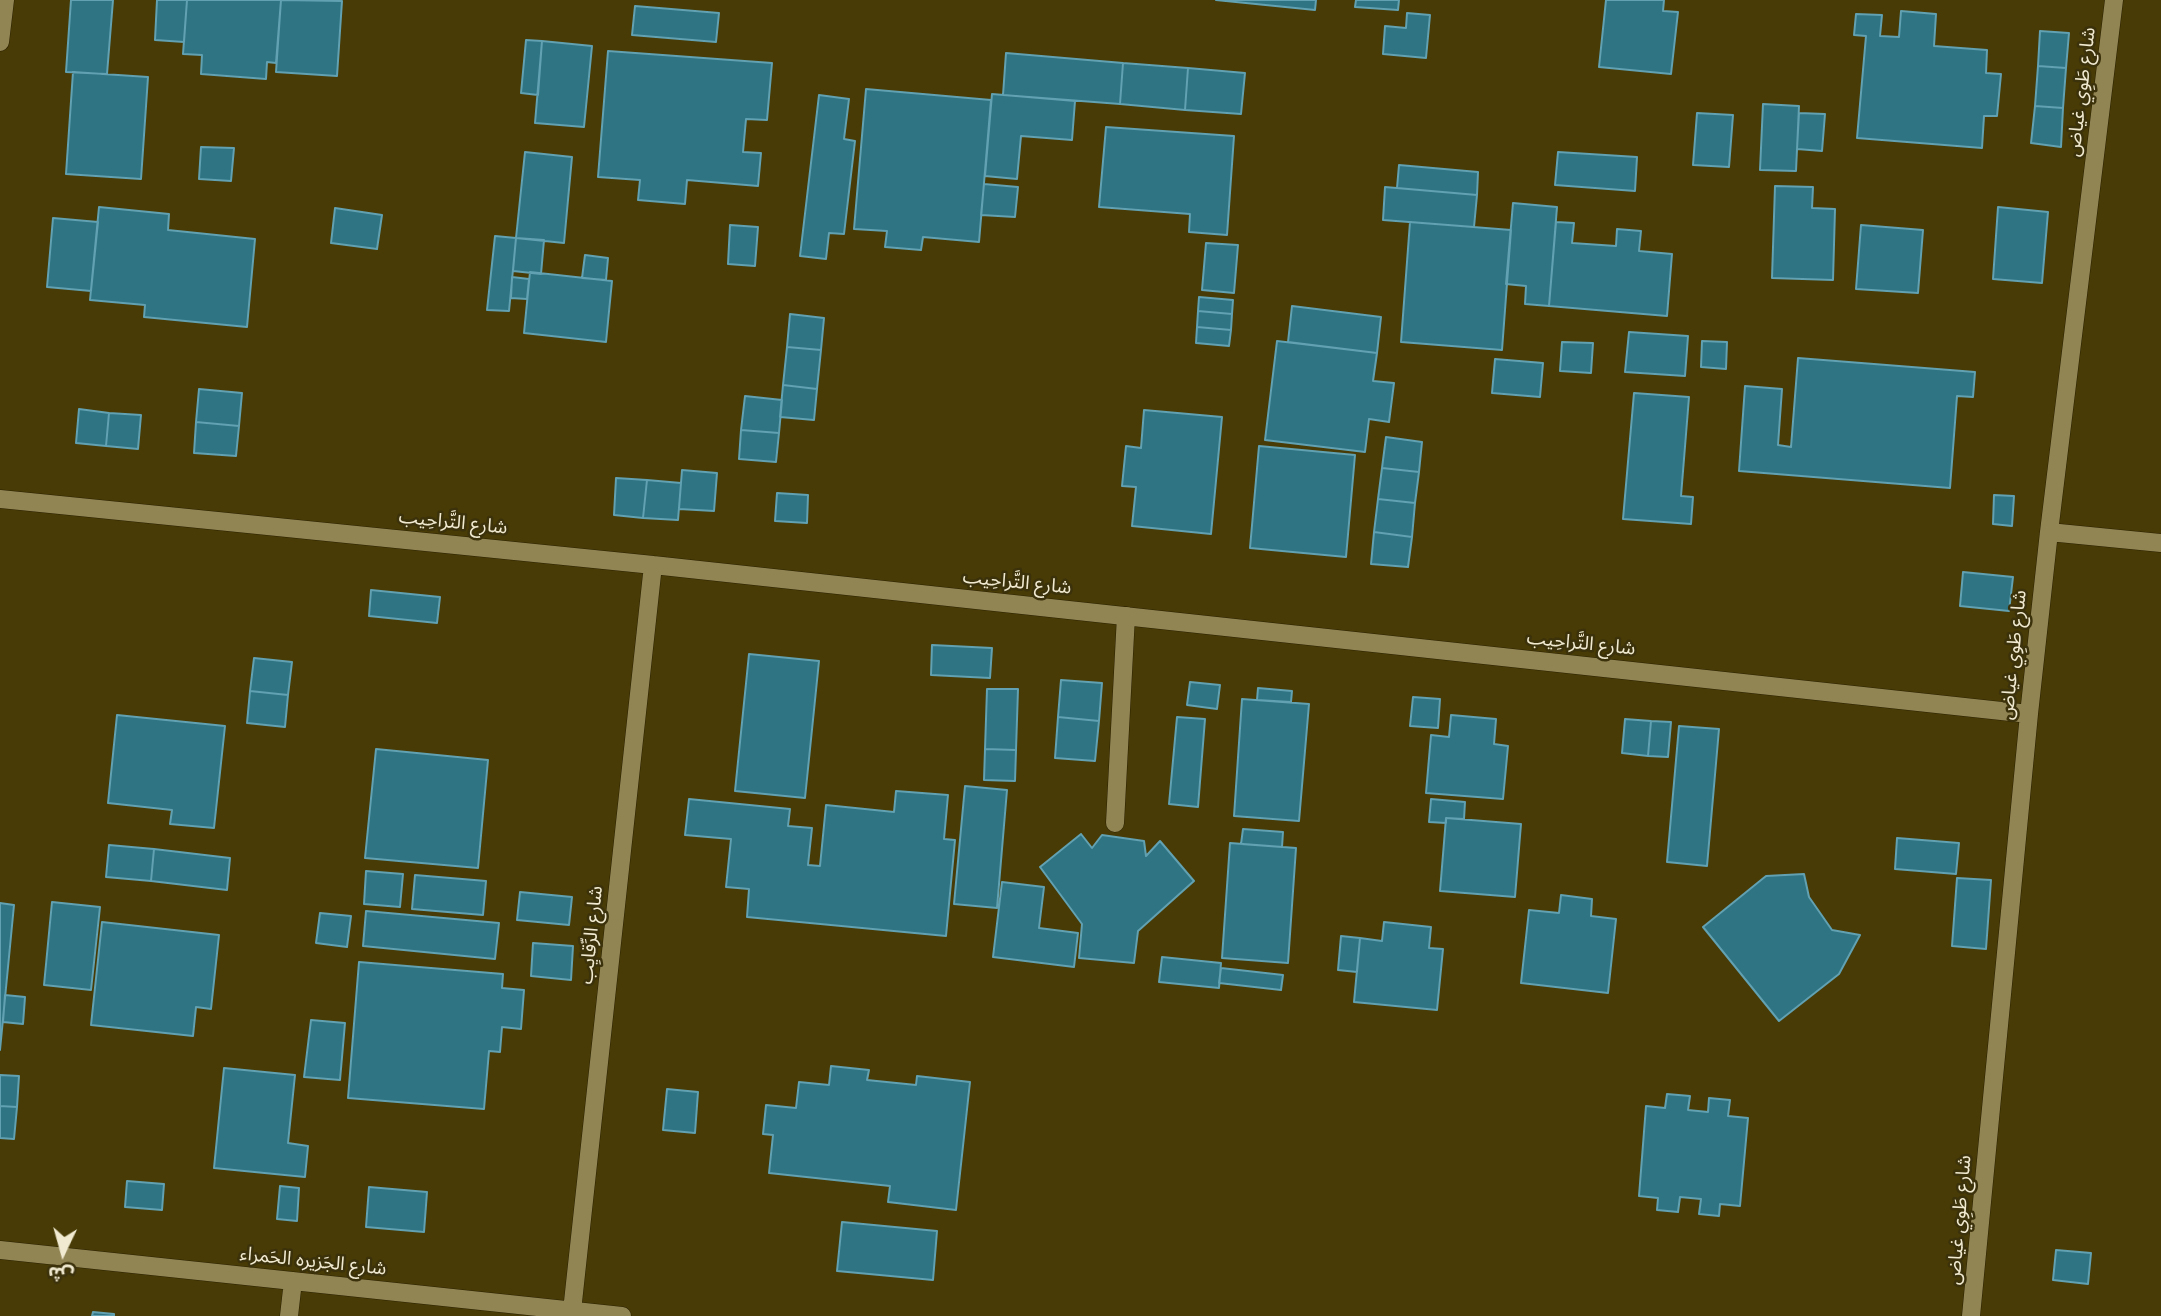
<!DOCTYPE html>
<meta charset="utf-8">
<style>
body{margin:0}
#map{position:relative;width:2161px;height:1316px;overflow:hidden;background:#483b05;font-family:"Varela Round","Noto Sans Arabic",sans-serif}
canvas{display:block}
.north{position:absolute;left:28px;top:1218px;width:70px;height:70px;-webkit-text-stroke:5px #3b310b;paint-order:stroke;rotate:185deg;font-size:19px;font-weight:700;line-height:28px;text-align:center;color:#f1ead1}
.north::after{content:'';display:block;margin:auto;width:24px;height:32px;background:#f1ead1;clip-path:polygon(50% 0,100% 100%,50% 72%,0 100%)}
</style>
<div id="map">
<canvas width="2161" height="1316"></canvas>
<div class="north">ش</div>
</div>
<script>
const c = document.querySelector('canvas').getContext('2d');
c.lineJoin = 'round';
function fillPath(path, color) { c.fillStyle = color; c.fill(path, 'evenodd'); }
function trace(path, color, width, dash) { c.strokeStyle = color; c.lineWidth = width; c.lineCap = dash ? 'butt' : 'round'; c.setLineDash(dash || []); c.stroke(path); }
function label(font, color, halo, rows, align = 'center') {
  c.font = font + ' "Varela Round","Noto Sans Arabic",sans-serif'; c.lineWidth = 5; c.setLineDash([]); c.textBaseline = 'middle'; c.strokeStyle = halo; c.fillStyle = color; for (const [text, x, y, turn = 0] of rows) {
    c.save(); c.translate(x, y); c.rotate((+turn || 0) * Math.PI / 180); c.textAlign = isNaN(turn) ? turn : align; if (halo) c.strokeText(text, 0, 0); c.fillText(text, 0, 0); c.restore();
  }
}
const building = new Path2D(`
 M71,0H113L107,74L66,72Z
 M157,0H187L184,42L155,40Z
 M187,0H281L276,63L267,62L266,79L201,74L202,55L183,54Z
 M281,0L342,1L337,76L276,72Z
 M1216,0H1316L1315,10Z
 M1356,0H1399L1398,10L1355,7Z
 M1606,0H1664L1663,11L1678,12L1671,74L1599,67Z
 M635,6L719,13L716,42L632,35Z
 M1901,11L1936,14L1934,46L1987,50L1986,73L2001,74L1997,116H1984L1982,148L1857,138L1866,36L1854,35L1856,14L1882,15L1880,36L1899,37Z
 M1407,13L1430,15L1426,58L1383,54L1385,26L1406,28Z
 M2040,31L2069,33L2066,68L2038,66Z
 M526,40L542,41L538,95L521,93Z
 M542,41L592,46L584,127L535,123Z
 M608,51L772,63L767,120L746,119L743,152L761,153L758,186L687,180L685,204L638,200L640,180L598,177Z
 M1006,53L1123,63L1120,104L1003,95Z
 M1123,63L1188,68L1185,110L1120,104Z
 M2038,66L2066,68L2063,108L2035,106Z
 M1188,68L1245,73L1241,114L1185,110Z
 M73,72L148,77L141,179L66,174Z
 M866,89L991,100L979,242L923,237L921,250L885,247L887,231L854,229Z
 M992,94L1075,101L1072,140L1021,136L1017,179L985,176Z
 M819,95L849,99L844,139L855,141L844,234L829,233L826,259L800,256Z
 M1763,104L1799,106L1796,171L1760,170Z
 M2035,106L2063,108L2061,147L2031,143Z
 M1697,113L1733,115L1729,167L1693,165Z
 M1799,113L1825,114L1822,151L1797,149Z
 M1106,127L1234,136L1227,235L1189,232L1190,214L1099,207Z
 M201,147L234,148L231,181L199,179Z
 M525,152L572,157L564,243L516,238Z
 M1558,152L1637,157L1635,191L1555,185Z
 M1399,165L1478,172L1477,195L1397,188Z
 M984,184L1018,187L1015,217L981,215Z
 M1775,186L1813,187L1812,208L1835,209L1833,280L1772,278Z
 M1385,187L1477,195L1474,227L1383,220Z
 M1513,203L1557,207L1549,306L1525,304L1526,286L1506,284Z
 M99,207L169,214L168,230L255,239L247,327L144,317L145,305L90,300Z
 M1998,207L2048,212L2042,283L1993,279Z
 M335,208L382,215L377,249L331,243Z
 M53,218L98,222L91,291L47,287Z
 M1410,222L1511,230L1502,350L1401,342Z
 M1556,222L1574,223L1572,243L1616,246L1617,229L1641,231L1639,251L1672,254L1667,316L1549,306Z
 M730,225L758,227L755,266L728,264Z
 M1861,225L1923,230L1918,293L1856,289Z
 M495,236L516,238L509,311L487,310Z
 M516,238L544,240L541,274L513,271Z
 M1206,243L1238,245L1234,293L1202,290Z
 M585,255L608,258L606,280L582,278Z
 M530,272L612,281L606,342L524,333Z
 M512,277L529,279L527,299L511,298Z
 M1199,297L1233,300L1232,314L1198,311Z
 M1292,306L1381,317L1377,353L1288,342Z
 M1198,311L1232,314L1231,330L1197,327Z
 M790,314L824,318L821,350L787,347Z
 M1197,327L1231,330L1229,346L1196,343Z
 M1629,332L1688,336L1685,376L1625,372Z
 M1277,341L1377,353L1373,381L1394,383L1389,422L1369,419L1365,452L1265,440Z
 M1702,341L1727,342L1726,369L1701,367Z
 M1562,342L1593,343L1591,373L1560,371Z
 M787,347L821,350L817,389L783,385Z
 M1798,358L1975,372L1973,397L1957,396L1950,488L1739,471L1745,386L1782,389L1778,445L1791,447Z
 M1495,359L1543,363L1540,397L1492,393Z
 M783,385L817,389L814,420L780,417Z
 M199,389L242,393L239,426L196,422Z
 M1634,393L1689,397L1681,496L1693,497L1691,524L1623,519Z
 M745,396L782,400L779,433L741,430Z
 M79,409L109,413L106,446L76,443Z
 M1144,410L1222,417L1211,534L1132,526L1136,487L1122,486L1126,446L1141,448Z
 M109,413L141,415L138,449L106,446Z
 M196,422L239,426L236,456L194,453Z
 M741,430L779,433L776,462L739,459Z
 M1386,437L1422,442L1419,472L1382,468Z
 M1259,446L1355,455L1346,557L1250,548Z
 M1382,468L1419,472L1415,503L1378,499Z
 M682,470L717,473L714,511L679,509Z
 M616,478L647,480L643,518L614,515Z
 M647,480L681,483L678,520L643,518Z
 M777,493L808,495L807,523L775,521Z
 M1994,495L2014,496L2012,526L1993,524Z
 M1378,499L1415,503L1412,537L1374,532Z
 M1374,532L1412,537L1408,567L1371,564Z
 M1963,572L2013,577L2009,611L1960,606Z
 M371,590L440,597L437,623L369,616Z
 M932,645L992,648L990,678L931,675Z
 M749,654L819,661L805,798L735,791Z
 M254,658L292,662L288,695L250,691Z
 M1061,680L1102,683L1099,721L1058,717Z
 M1190,682L1220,685L1217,709L1187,705Z
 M1258,688L1292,691L1291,702L1257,700Z
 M987,689H1018L1016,750L985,749Z
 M250,691L288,695L285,727L247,723Z
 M1413,697L1440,699L1438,728L1410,726Z
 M1242,699L1309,704L1299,821L1234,816Z
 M117,715L225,726L214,828L170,824L172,810L108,803Z
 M1451,715L1496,719L1494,744L1508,746L1503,799L1426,793L1431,735L1449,737Z
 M1058,717L1099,721L1095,761L1055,758Z
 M1177,717L1205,719L1198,807L1169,804Z
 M1625,719L1651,721L1648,756L1622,753Z
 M1651,721L1671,722L1668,757L1648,756Z
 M1679,726L1719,729L1707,866L1667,862Z
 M376,749L488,760L478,868L365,858Z
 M985,749L1016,750L1015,781L984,780Z
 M965,786L1007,790L997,908L954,904Z
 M896,791L948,795L944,839L955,840L946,936L747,917L749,889L726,887L731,839L685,835L689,799L790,809L788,826L812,828L808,865L820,866L826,805L894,812Z
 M1431,799L1465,802L1464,819L1446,818V823L1429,822Z
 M1446,818L1521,824L1515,897L1440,891Z
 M1243,829L1283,832L1282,847L1241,844Z
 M1081,834L1092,848L1102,835L1144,841L1146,856L1160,841L1194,881L1138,931L1134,963L1079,958L1082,924L1040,867Z
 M1897,838L1959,843L1956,874L1895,869Z
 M1230,843L1296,848L1288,963L1222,958Z
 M109,845L154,849L151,881L106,877Z
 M154,849L230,858L227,890L151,881Z
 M366,871L403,874L400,907L364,904Z
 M1804,874L1809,897L1832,930L1860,935L1839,974L1779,1021L1703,927L1766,876Z
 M415,875L486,881L483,915L412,909Z
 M1957,878L1991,880L1986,949L1952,946Z
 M1002,882L1044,887L1039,928L1078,933L1074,967L993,957Z
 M520,892L572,897L569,925L517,920Z
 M1561,895L1592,899L1591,916L1616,919L1608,993L1521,983L1529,910L1559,913Z
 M52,902L100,907L91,990L44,985Z
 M0,903L14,905L0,1050Z
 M366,911L499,923L495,959L363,946Z
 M320,913L351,916L347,947L316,943Z
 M102,922L219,935L211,1009L196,1007L193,1036L91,1025Z
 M1384,922L1431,927L1429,948L1443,949L1437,1010L1354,1002L1360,938L1382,941Z
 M1341,936L1360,938L1357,972L1338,970Z
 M533,943L573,946L571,980L531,976Z
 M1162,957L1221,963L1219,988L1159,982Z
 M359,962L503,974L502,988L524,990L521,1029L502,1027L500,1052L489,1051L484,1109L348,1098Z
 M1221,968L1283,975L1281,990L1219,983Z
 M5,995L25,997L23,1024L3,1022Z
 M311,1020L345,1023L340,1080L304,1077Z
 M831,1066L869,1070L867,1080L916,1085L917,1076L970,1082L956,1210L888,1202L890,1186L769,1173L773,1135L763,1134L766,1105L796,1108L799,1082L829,1085Z
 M224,1068L295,1075L288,1143L308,1146L305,1177L214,1168Z
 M0,1075L19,1076L17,1107L0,1106Z
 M667,1089L698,1092L695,1133L663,1130Z
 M1667,1094L1690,1096L1688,1110L1708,1112L1709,1098L1730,1100L1728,1116L1748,1118L1740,1206L1720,1204L1719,1216L1699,1214L1701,1199L1680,1197L1678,1212L1657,1210L1658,1198L1639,1196L1646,1106L1665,1108Z
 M0,1106L17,1107L14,1139L0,1138Z
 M127,1181L164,1184L162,1210L125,1207Z
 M280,1186L299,1188L297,1221L277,1219Z
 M369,1187L427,1192L424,1232L366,1227Z
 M842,1222L937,1231L933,1280L837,1271Z
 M2056,1250L2091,1253L2088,1284L2053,1280Z
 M93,1312L114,1314V1316H92Z`);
const lane = new Path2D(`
 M1115,823L1126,616`);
const street = new Path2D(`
 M0,42L5,0
 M0,499L653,565L2029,714
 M2049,532L2161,543
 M0,1250L622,1316
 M572,1311L653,565
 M289,1316L293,1281
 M1971,1316L2029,714L2049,532L2114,0`);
const streetNames = [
 ["شارع طَوِي غياض",2082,92,-83],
 ["شارع التَّراحِيب",453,523,6],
 ["شارع التَّراحِيب",1017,583,6],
 ["شارع التَّراحِيب",1581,644,6],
 ["شارع طَوِي غياض",2014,655,-84],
 ["شارع الرِّقايِب",592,935,-84],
 ["شارع طَوِي غياض",1960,1220,-85],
 ["شارع الجَزيره الحَمراء",313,1262,6]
];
fillPath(building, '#2f7483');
trace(building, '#61a1b1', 2);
trace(lane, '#2b2200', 19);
trace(street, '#2b2200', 19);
trace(lane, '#928554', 18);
trace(street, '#928554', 18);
label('19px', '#f1ead1', '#3b310b', streetNames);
</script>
